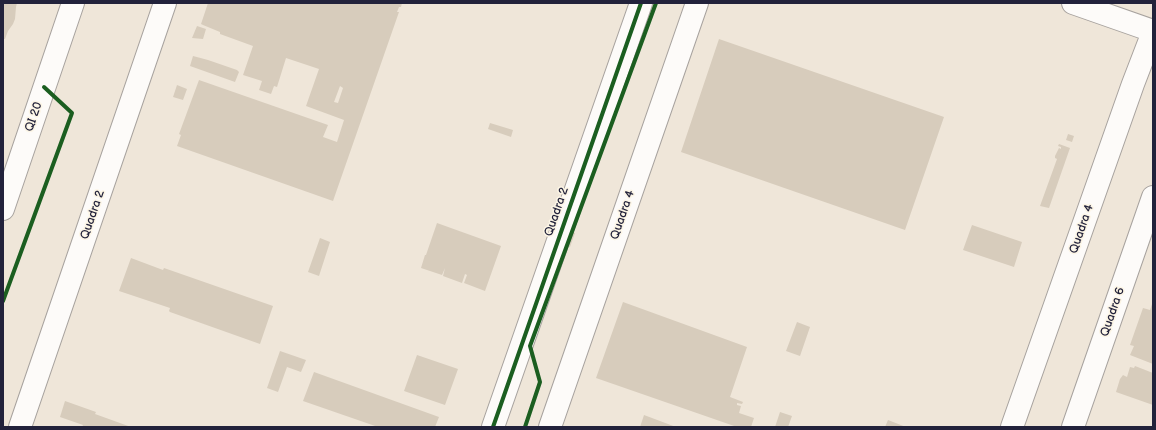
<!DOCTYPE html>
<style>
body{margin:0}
#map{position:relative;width:1156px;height:430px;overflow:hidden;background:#efe6d9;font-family:"Balsamiq Sans",sans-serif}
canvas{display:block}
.frame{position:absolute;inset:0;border:4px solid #22223b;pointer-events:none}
</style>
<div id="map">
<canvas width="1156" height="430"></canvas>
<div class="frame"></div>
</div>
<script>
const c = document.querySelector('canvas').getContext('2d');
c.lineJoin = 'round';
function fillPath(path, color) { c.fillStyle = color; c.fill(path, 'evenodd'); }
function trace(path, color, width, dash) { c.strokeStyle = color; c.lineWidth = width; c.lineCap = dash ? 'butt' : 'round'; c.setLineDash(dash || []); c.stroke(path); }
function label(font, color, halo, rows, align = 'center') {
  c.font = font + ' "Balsamiq Sans",sans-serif'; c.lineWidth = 3; c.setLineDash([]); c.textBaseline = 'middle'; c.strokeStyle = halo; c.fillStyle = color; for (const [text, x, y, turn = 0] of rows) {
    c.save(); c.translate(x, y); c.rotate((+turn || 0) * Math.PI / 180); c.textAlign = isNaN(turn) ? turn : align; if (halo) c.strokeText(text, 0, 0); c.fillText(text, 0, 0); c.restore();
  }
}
const building = new Path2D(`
 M3,3H17L16,7L15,19L13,24L8,31L5,39H3Z
 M208,3H402L401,7H399L397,12H399L333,201L177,146L181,135L179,134L199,80L328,125L323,137L337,142L344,120L306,106L319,69L286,58L277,87L274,86L271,94L259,90L262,81L243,75L253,46L220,34V32L203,25L201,24ZM340,86L343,88L338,103L334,102Z
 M197,26L206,29L203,39L192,38Z
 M719,39L944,117L905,230L681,152Z
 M193,56L208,60L237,70L239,72L235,82L190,66Z
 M177,85L187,89L183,100L173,97Z
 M490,123L513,130L511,137L488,129Z
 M1068,134L1074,136L1072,142L1066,140Z
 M1059,144L1070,148L1049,208L1040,206L1057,159L1055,158V156L1059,148L1061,149V147L1058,146Z
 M437,223L501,246L485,291L464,283L467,275L465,274L462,283L443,276L445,268L442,275L421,268L425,255H426Z
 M972,225L1022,242L1014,267L963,250Z
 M568,231L575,233L570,247L564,245Z
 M320,238L330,242L319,276L308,272Z
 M131,258L163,270L164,268L273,306L260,344L170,312L169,311L170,308L119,291Z
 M1153,301V364L1130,355L1134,346L1130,345L1143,308L1150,310Z
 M623,302L747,347L730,397L743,402L742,404L737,403V405L741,406L739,413L754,418L751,427H737L596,378Z
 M797,322L810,327L800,356L786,351Z
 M280,351L306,360L301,372L287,367L278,392L267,388Z
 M417,355L458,369L445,405L404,391Z
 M1135,366L1153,373V405L1116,392L1120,379L1123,375L1127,377L1130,367L1134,368Z
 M314,372L439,417L435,427H378L303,401Z
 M65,401L96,412L95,414L131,427H82L83,425L60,417Z
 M780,412L792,416L788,427H775Z
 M644,415L676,427H640Z
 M888,420L906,427H885Z`);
const minor = new Path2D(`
 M1073,3L1153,31
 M3,209L73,3
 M20,427L165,3
 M493,427L641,3
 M550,427L697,3
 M1012,427L1133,84L1153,32
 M1073,427L1153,197`);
const cycleway = new Path2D(`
 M3,301L72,113L44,87
 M493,427L641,3
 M525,427L540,382L530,346L656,3`);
const streetNames = [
 ["QI 20",34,117,-71],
 ["Quadra 2",557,212,-71],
 ["Quadra 2",93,215,-71],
 ["Quadra 4",623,215,-71],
 ["Quadra 4",1082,229,-71],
 ["Quadra 6",1113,312,-71]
];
fillPath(building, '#d7ccbc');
trace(minor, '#a7a29e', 24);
trace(minor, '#fdfbf9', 22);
trace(cycleway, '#1b5e20', 4);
label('12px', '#22223b', '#fcf5e5', streetNames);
</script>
